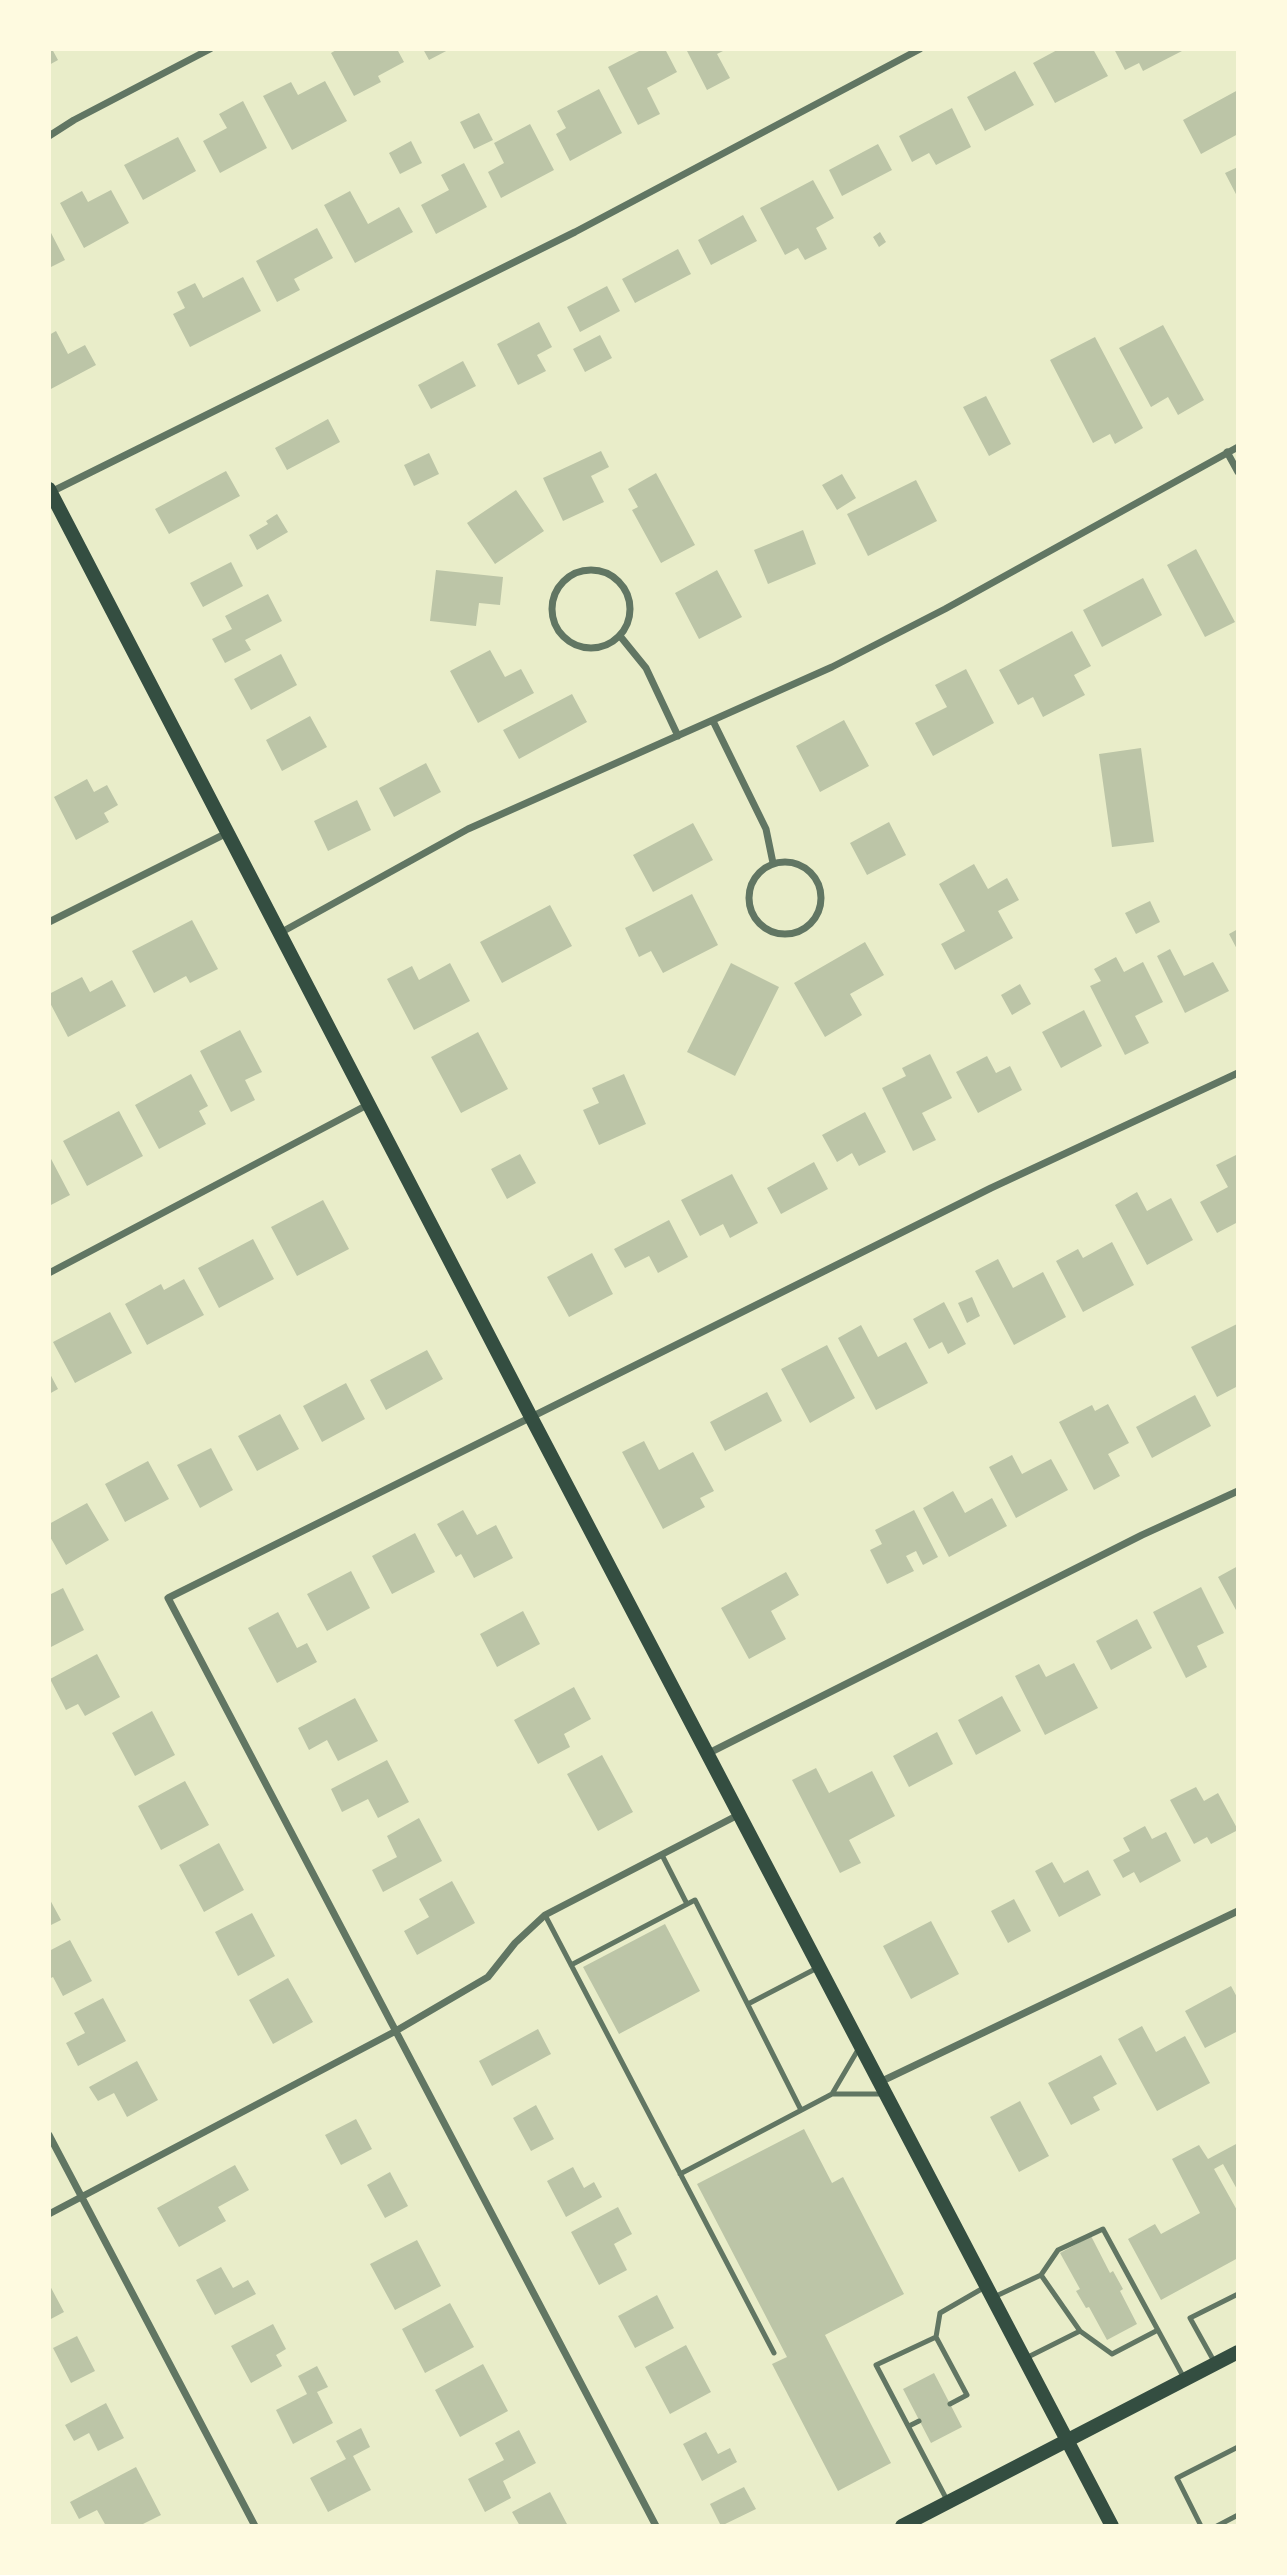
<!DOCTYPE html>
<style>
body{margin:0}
#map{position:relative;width:1287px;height:2575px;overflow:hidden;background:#e9edc9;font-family:"Times New Roman",serif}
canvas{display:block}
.frame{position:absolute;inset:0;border:51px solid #fefae0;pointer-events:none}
</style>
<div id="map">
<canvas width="1287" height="2575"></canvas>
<div class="frame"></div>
</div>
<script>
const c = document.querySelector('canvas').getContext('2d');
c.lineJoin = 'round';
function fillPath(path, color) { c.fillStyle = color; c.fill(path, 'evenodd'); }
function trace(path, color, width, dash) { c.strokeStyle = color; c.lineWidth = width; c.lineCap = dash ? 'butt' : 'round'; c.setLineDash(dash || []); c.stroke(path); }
const building = new Path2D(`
 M49,49H52L58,60L49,65Z
 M338,49H397L404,62L378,76L381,82L354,96L331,53Z
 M423,49H450L429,60Z
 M643,49H665L677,72L647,88L660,114L638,125L608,67Z
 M686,49H727L717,54L730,78L707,90Z
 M1059,49H1093L1108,76L1055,103L1033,63Z
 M1114,49H1181L1182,51L1143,71L1139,63L1125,70Z
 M1015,71L1034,105L985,131L967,97Z
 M325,81L347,121L292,150L263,96L291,82L298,95Z
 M599,89L622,133L570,161L556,134L566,128L557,111Z
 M1238,90V134L1201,154L1183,120Z
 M243,101L267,148L220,173L203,141L227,128L219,114Z
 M952,108L971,147L936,165L929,153L912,162L899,136Z
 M479,113L493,140L474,149L460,122Z
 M530,124L554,170L501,198L488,172L504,163L494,143Z
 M178,137L196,171L143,200L124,165Z
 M411,141L422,163L400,174L389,153Z
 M878,144L892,170L842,196L829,170Z
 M464,163L487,207L436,234L421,205L449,190L441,175Z
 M1238,167V198L1225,173Z
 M813,180L834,218L816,228L827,249L805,260L798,248L785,255L760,208Z
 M111,190L129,223L84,248L60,203L82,191L88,202Z
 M350,191L368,224L399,207L413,232L355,263L324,205Z
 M743,215L757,241L711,265L698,240Z
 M317,228L333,258L294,279L300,290L277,302L256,261Z
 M49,229L65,260L49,268Z
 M880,232L886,242L879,247L873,237Z
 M678,249L691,274L635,303L622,279Z
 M243,277L261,311L190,347L173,314L185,308L177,292L195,283L203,298Z
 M607,286L620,311L580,332L567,307Z
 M539,322L552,347L537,355L546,371L518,385L497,344Z
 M1163,325L1204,400L1178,415L1168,397L1151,407L1119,348Z
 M56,331L68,354L85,345L96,365L49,390V335Z
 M600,335L612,358L585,372L573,349Z
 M1095,337L1143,428L1115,444L1110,434L1093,443L1050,360Z
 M463,361L476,386L431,409L418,385Z
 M986,396L1011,444L989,456L963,407Z
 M328,419L340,442L287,470L275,448Z
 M601,451L609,467L591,476L604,502L563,521L543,478Z
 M429,453L439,474L414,486L404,465Z
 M226,471L240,496L169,534L155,509Z
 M656,473L695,545L661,563L632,510L638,507L628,489Z
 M842,474L856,498L837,510L822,485Z
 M916,480L937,521L868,556L847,514Z
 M516,490L544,531L495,564L467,523Z
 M277,514L288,532L257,550L249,535L268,524L266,521Z
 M803,530L816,564L768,584L754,550Z
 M1196,549L1235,622L1205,637L1167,565Z
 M231,562L243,586L203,607L190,583Z
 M436,570L503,577L500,605L479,603L476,626L430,621Z
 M717,570L742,617L699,639L675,593Z
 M1143,578L1162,615L1102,647L1083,610Z
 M268,594L282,621L245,640L251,650L225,663L212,639L232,629L225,616Z
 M1072,631L1091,666L1074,675L1085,695L1043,717L1033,697L1018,705L999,670Z
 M490,650L505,677L521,669L534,693L478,723L450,671Z
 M281,654L297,685L251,710L234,679Z
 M966,669L994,723L933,756L915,723L947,707L935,685Z
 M572,694L587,722L519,759L503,730Z
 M310,716L327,747L282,771L266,740Z
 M844,720L869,766L820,792L796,746Z
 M1141,748L1154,842L1112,847L1099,754Z
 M426,763L441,792L394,817L379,788Z
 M87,779L94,792L107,785L118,805L104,813L109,822L76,840L54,797Z
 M357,800L371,830L328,851L314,821Z
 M889,822L906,855L867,875L850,843Z
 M693,823L713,860L653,892L633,855Z
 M974,864L988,889L1007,878L1019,900L998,911L1013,938L955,970L941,944L965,931L939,884Z
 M692,894L718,945L663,973L651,951L639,957L625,928Z
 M1150,901L1160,922L1136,934L1125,913Z
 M550,905L572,946L502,983L480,942Z
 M192,920L218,969L190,983L186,976L154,993L132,951Z
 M1238,929V951L1229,934Z
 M865,942L884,975L850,994L862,1015L825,1037L794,983Z
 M1170,949L1184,976L1213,962L1229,991L1185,1013L1157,956Z
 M1116,957L1124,972L1143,962L1163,1002L1135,1016L1149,1043L1125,1055L1090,986L1101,981L1094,969Z
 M450,963L470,1001L414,1030L387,979L412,966L419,980Z
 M731,963L779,987L735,1076L687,1052Z
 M82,977L90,992L112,980L126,1006L68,1037L49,1001V994Z
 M1020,984L1031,1004L1012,1015L1001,995Z
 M1084,1010L1102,1046L1061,1068L1042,1032Z
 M240,1030L262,1072L245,1080L255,1100L231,1112L200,1051Z
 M478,1032L508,1089L461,1113L431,1057Z
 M930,1054L952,1098L922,1113L936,1140L913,1151L882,1088L906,1076L902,1068Z
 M987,1056L996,1073L1010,1066L1022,1090L978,1113L956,1072Z
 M191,1074L208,1106L199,1111L206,1124L159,1149L135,1105Z
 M624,1074L646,1124L599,1145L583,1110L599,1103L592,1088Z
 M119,1111L143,1156L87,1186L63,1141Z
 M865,1112L886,1152L859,1166L852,1153L837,1162L822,1135Z
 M520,1154L536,1183L507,1199L491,1169Z
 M49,1155L70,1195L49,1206Z
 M1236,1155L1238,1159V1222L1217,1233L1200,1202L1228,1187L1216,1165Z
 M814,1162L828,1189L781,1214L767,1188Z
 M732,1174L758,1223L730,1238L723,1224L700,1236L681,1200Z
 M1137,1192L1147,1211L1171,1198L1193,1240L1147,1265L1115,1205Z
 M323,1200L349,1249L297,1276L271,1227Z
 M669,1220L688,1257L658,1273L649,1256L625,1268L614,1249Z
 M253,1239L274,1279L219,1308L198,1268Z
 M1112,1242L1134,1285L1083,1312L1056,1261L1078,1249L1083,1258Z
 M592,1253L613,1294L569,1317L547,1277Z
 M998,1259L1013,1288L1043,1272L1066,1317L1014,1345L975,1271Z
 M184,1279L204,1315L147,1345L125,1304L161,1284L164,1290Z
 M972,1297L980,1316L967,1323L958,1303Z
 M944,1302L966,1344L948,1354L942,1342L929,1349L913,1319Z
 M110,1312L132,1353L75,1383L53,1342Z
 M1237,1324L1238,1386L1217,1397L1191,1347Z
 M861,1325L878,1357L906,1342L928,1383L876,1410L838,1338Z
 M827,1345L855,1398L810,1423L781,1369Z
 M427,1350L443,1379L386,1410L370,1380Z
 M49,1372L58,1389L49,1394Z
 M346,1383L365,1419L322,1442L303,1406Z
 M767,1392L782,1421L725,1451L710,1422Z
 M1195,1395L1211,1426L1152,1458L1136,1427Z
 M1108,1404L1129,1443L1108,1454L1120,1476L1094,1490L1059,1422L1092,1405L1095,1411Z
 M280,1414L299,1449L257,1471L238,1436Z
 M644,1441L659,1470L693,1452L714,1491L700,1498L705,1507L663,1529L622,1452Z
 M211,1448L233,1490L200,1508L177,1465Z
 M1012,1455L1022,1474L1051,1459L1068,1490L1016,1518L989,1467Z
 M148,1461L169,1499L125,1522L105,1484Z
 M953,1491L965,1513L992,1498L1007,1526L949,1557L923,1508Z
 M87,1503L109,1540L66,1565L49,1535V1524Z
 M463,1510L477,1535L496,1525L513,1558L474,1578L461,1554L456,1557L437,1524Z
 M914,1510L938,1557L923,1565L916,1551L906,1556L914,1571L887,1584L870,1550L882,1544L875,1530Z
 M415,1533L435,1572L392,1594L372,1556Z
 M1238,1566V1609L1236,1610L1218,1577Z
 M351,1571L370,1608L327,1631L307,1594Z
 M786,1572L799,1595L771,1611L786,1639L749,1659L721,1608Z
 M1201,1587L1224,1633L1197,1646L1207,1667L1186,1678L1153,1612Z
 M63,1588L84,1630L49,1648V1595Z
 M523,1611L540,1644L497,1667L480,1634Z
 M278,1612L297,1648L307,1643L317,1662L277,1683L248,1628Z
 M1137,1619L1152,1648L1111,1670L1096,1641Z
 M97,1654L120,1697L85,1716L78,1704L66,1710L50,1679Z
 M1074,1663L1098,1708L1045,1735L1015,1676L1039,1664L1046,1677Z
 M574,1687L591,1719L564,1734L570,1747L538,1764L514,1720Z
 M1002,1696L1021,1731L976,1755L958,1720Z
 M355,1698L378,1741L338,1761L327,1740L309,1750L298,1728Z
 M152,1711L175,1755L135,1776L112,1733Z
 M937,1732L953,1764L909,1787L893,1756Z
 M602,1755L633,1812L598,1831L567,1774Z
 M387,1760L409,1802L378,1818L368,1799L342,1812L331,1789Z
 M816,1768L829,1793L872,1771L895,1816L849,1840L861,1863L840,1873L792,1780Z
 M185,1781L209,1825L161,1850L138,1806Z
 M1196,1787L1204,1801L1218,1793L1238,1830L1211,1844L1207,1837L1194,1844L1170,1800Z
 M419,1818L442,1861L383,1892L372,1870L397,1857L387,1836Z
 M1145,1826L1152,1839L1166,1832L1181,1861L1140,1883L1134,1872L1123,1878L1113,1860L1130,1851L1123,1838Z
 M219,1843L244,1890L204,1912L179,1865Z
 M1052,1862L1064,1883L1088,1870L1101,1895L1059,1917L1035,1871Z
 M452,1881L475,1923L417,1955L404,1931L429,1917L419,1899Z
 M49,1898L61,1920L49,1926Z
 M1014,1899L1031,1931L1008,1943L991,1911Z
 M252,1913L275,1956L238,1976L215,1932Z
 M931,1921L959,1974L911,1999L883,1946Z
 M665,1924L700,1991L619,2034L583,1967Z
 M70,1940L92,1981L63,1996L53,1977L49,1979V1951Z
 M288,1978L313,2022L273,2044L249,2000Z
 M1231,1986L1238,1999V2031L1205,2048L1185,2011Z
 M103,1998L126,2041L78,2066L66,2043L85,2033L74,2013Z
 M1142,2026L1156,2052L1185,2036L1210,2083L1157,2111L1118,2039Z
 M538,2029L551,2054L492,2086L479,2061Z
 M1101,2055L1117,2084L1093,2097L1100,2110L1071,2125L1048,2083Z
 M137,2061L158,2100L127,2117L114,2093L98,2101L89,2087Z
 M1020,2101L1049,2156L1019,2172L990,2117Z
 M536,2105L554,2139L531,2151L513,2118Z
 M356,2119L372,2149L341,2165L325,2135Z
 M804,2129L832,2183L843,2177L904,2294L825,2335L891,2463L838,2491L772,2364L787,2357L697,2184Z
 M1238,2143V2191L1223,2164L1214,2169L1238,2212V2258L1161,2300L1128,2239L1155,2224L1161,2234L1200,2213L1172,2159L1199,2145L1208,2159Z
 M235,2165L249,2190L218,2207L226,2221L179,2247L157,2208Z
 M573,2167L584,2188L594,2182L602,2197L566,2217L547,2181Z
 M390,2172L408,2206L385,2218L367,2185Z
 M618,2207L632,2234L614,2244L627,2270L599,2285L571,2232Z
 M1091,2236L1110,2273L1113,2271L1123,2289L1120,2291L1137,2324L1107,2340L1089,2307L1086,2308L1076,2291L1080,2289L1060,2253Z
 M417,2240L441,2286L395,2310L370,2264Z
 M221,2267L233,2288L248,2280L256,2294L215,2315L196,2280Z
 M49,2284L64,2312L49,2320Z
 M657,2295L674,2328L635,2348L618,2316Z
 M450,2303L474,2347L425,2373L402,2329Z
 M273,2324L286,2349L276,2355L282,2366L251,2383L231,2346Z
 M77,2336L95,2371L71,2383L53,2348Z
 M686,2345L711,2392L670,2414L645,2367Z
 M483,2364L508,2411L460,2437L435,2390Z
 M317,2366L328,2387L317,2392L333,2423L293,2444L276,2410L307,2394L298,2376Z
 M934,2373L962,2427L931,2443L903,2389Z
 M106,2403L124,2438L98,2451L89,2433L74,2441L65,2425Z
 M361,2428L370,2447L353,2456L371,2490L328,2512L310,2478L346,2459L336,2441Z
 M519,2430L536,2463L503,2481L511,2498L485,2512L468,2479L504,2460L495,2443Z
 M706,2432L718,2454L730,2448L737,2462L702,2481L683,2444Z
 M136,2467L161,2515L139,2526H106L97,2510L79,2519L70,2502Z
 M744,2487L756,2509L721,2526L710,2504Z
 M550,2492L568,2526H520L512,2512Z`);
const service = new Path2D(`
 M662,1855L687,1904
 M545,1915L774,2353
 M571,1965L695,1900L801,2110
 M748,2004L819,1967
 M832,2094L859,2048
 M680,2174L832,2094H885
 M1041,2275L1080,2331
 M994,2297L1041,2275L1058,2250L1103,2229L1184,2378
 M936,2337L967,2395L950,2404
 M1024,2359L1080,2331L1112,2354L1158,2330
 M1215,2363L1190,2318L1238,2294
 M909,2426L919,2421
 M947,2500L876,2365L936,2337L940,2313L985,2287
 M1201,2526L1177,2478L1238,2447
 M1217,2526L1238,2515`);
const minor = new Path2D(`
 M49,136L74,120L210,49
 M1227,452L1238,472
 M51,492L575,232L920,49
 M552 609a39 39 0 1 1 78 0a39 39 0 1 1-78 0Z
 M620,636L646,668L678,736
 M713,721L766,829L773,863
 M749 898a36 36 0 1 1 72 0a36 36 0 1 1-72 0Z
 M49,922L227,833
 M280,933L468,829L832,667L945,609L1238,447
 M49,1273L369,1104
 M709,1753L1142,1535L1238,1491
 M880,2082L1238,1911
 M49,2135L255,2526
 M49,2214L394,2032L488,1977L515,1943L545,1915L740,1814
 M656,2526L168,1598L991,1188L1238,1073`);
const secondary = new Path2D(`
 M49,489L532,1419L1112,2526
 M902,2526L1238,2352`);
fillPath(building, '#bcc5a7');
trace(service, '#617663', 5);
trace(minor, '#617663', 7);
trace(secondary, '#344e41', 14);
</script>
